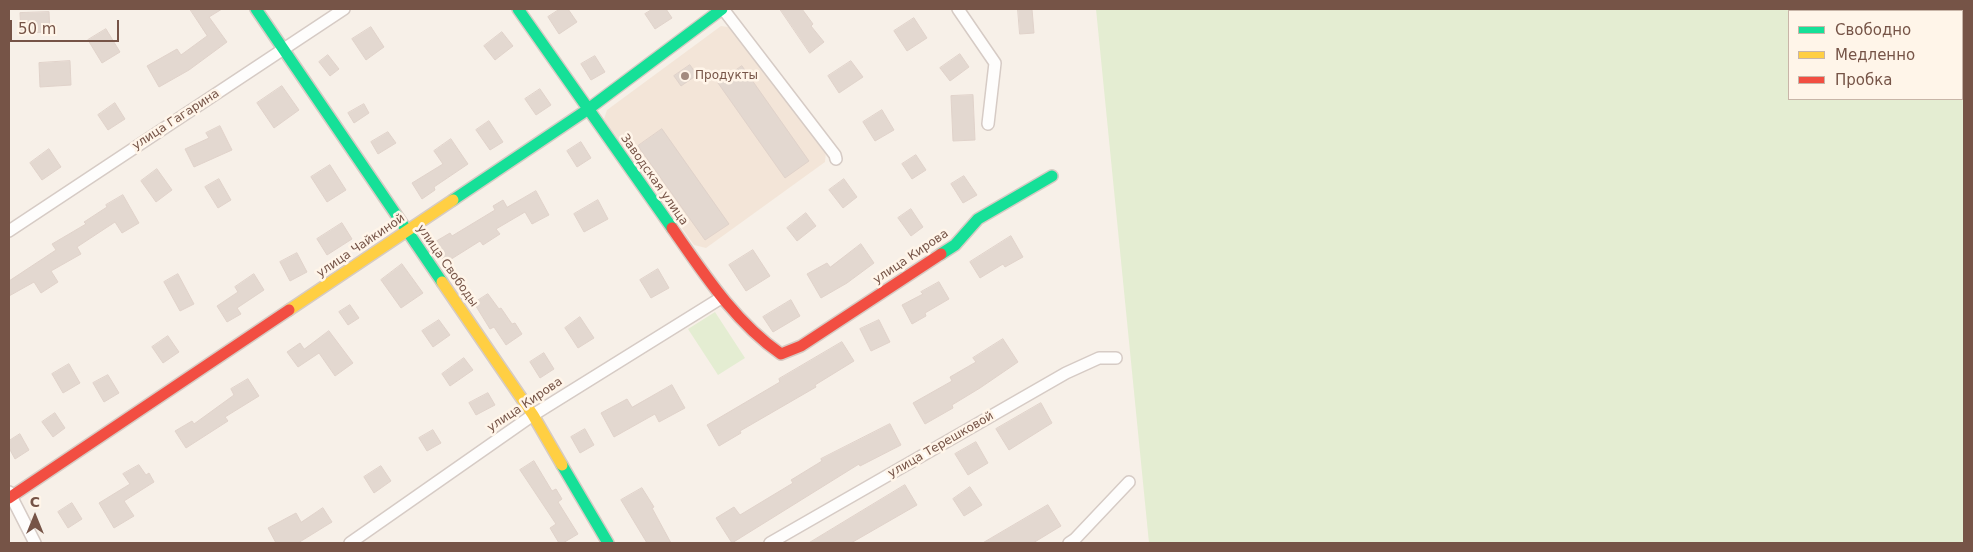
<!DOCTYPE html>
<meta charset="utf-8">
<style>
body{margin:0}
#map{position:relative;width:1973px;height:552px;overflow:hidden;background:#f7f0e8;font-family:"DejaVu Sans",sans-serif}
canvas{display:block}
.frame{position:absolute;inset:0;border:10px solid #765447;pointer-events:none}
.legend{position:absolute;left:1788px;top:10px;width:175px;height:90px;box-sizing:border-box;background:#fff5e9;border:1px solid #c8b5a8;margin:0;padding:6px 9px;list-style:none;font-size:15px;color:#765447}
.legend li{display:flex;align-items:center;gap:10px;height:25px}
.legend b{width:25px;border:1px solid #c8b5a8}
.north{position:absolute;left:10px;top:492px;width:50px;height:50px;-webkit-text-stroke:4px #fff5e9;paint-order:stroke;rotate:0deg;font-size:14px;font-weight:700;line-height:20px;text-align:center;color:#765447}
.north::after{content:'';display:block;margin:auto;width:18px;height:22px;background:#765447;clip-path:polygon(50% 0,100% 100%,50% 72%,0 100%)}
.scale{position:absolute;left:10px;top:20px;width:109px;height:22px;box-sizing:border-box;border:2px solid #765447;border-top:0;padding-left:6px;font-size:15px;line-height:18px;white-space:nowrap;color:#765447;-webkit-text-stroke:4px #fff5e9;paint-order:stroke}
</style>
<div id="map">
<canvas width="1973" height="552"></canvas>
<div class="frame"></div>
<ul class="legend">
<li><b style="height:6px;background:#16e098"></b>Свободно</li>
<li><b style="height:6px;background:#ffcf43"></b>Медленно</li>
<li><b style="height:6px;background:#f24e42"></b>Пробка</li>
</ul>
<div class="north">С</div>
<div class="scale">50 m</div>
</div>
<script>
const c = document.querySelector('canvas').getContext('2d');
c.lineJoin = 'round';
function fillPath(path, color) { c.fillStyle = color; c.fill(path, 'evenodd'); }
function trace(path, color, width, dash) { c.strokeStyle = color; c.lineWidth = width; c.lineCap = dash ? 'butt' : 'round'; c.setLineDash(dash || []); c.stroke(path); }
function label(font, color, halo, rows, align = 'center') {
  c.font = font + ' "DejaVu Sans",sans-serif'; c.lineWidth = 5; c.setLineDash([]); c.textBaseline = 'middle'; c.strokeStyle = halo; c.fillStyle = color; for (const [text, x, y, turn = 0] of rows) {
    c.save(); c.translate(x, y); c.rotate((+turn || 0) * Math.PI / 180); c.textAlign = isNaN(turn) ? turn : align; if (halo) c.strokeText(text, 0, 0); c.fillText(text, 0, 0); c.restore();
  }
}
const residential = new Path2D(`
 M721,26L734,28L826,151L825,162L706,248L694,245L604,119L607,110Z`);
const green = new Path2D(`
 M1096,9H1964V543H1149ZM1789,11H1962V99H1789Z
 M715,312L745,358L718,375L688,329Z`);
const building = new Path2D(`
 M190,9H222L209,17L227,42L189,70L159,87L147,66L177,49L181,55L207,36Z
 M560,9H568L577,22L559,34L548,17Z
 M653,9H666L672,18L655,29L645,14Z
 M780,9H802L813,24L811,26L824,42L810,53Z
 M1018,9H1032L1034,33L1020,34Z
 M49,12L50,32L21,33L20,13Z
 M914,18L927,38L907,51L894,31Z
 M371,27L384,47L366,60L352,39Z
 M106,29L120,52L102,63L88,40Z
 M502,32L513,46L495,60L484,46Z
 M960,54L969,67L950,81L940,68Z
 M328,55L339,69L330,76L319,62Z
 M595,56L605,72L591,80L581,64Z
 M70,61L71,85L40,87L39,63Z
 M851,61L863,77L839,93L828,76Z
 M690,65L697,75L681,86L674,76Z
 M742,66L809,161L785,178L718,83Z
 M282,86L299,110L274,128L257,103Z
 M540,89L551,105L536,115L525,99Z
 M973,95L975,140L953,141L951,96Z
 M115,103L125,119L108,130L98,115Z
 M364,104L369,113L354,123L348,113Z
 M882,110L894,130L875,141L863,122Z
 M489,121L503,142L490,150L476,130Z
 M220,126L232,150L194,167L185,149L209,138L206,133Z
 M662,129L729,224L705,240L638,146Z
 M388,132L396,143L378,154L371,142Z
 M451,139L468,164L434,187L435,190L422,199L412,183L443,164L434,151Z
 M581,142L591,158L577,167L567,151Z
 M49,149L61,167L42,180L30,163Z
 M916,155L926,170L912,179L902,164Z
 M330,165L346,190L327,202L311,177Z
 M157,169L172,190L156,202L141,181Z
 M964,176L977,195L963,203L951,184Z
 M219,179L231,200L218,208L205,187Z
 M844,179L857,197L843,208L829,190Z
 M536,191L549,215L532,224L525,212L496,229L500,234L483,245L480,241L445,263L433,243L450,233L452,236L495,210L493,206L503,200L507,207Z
 M123,195L139,223L122,233L115,222L77,247L81,254L51,271L58,282L41,293L34,282L9,296V281L56,250L52,244L86,224L84,222L107,207L106,205Z
 M598,200L608,219L584,232L574,214Z
 M911,209L923,227L911,236L898,218Z
 M806,213L816,226L797,241L787,228Z
 M342,223L352,239L327,255L317,239Z
 M1011,236L1023,257L1005,267L1003,264L980,278L970,262Z
 M861,244L874,263L847,283L821,298L807,274L827,263L830,267Z
 M753,250L770,276L746,291L729,265Z
 M297,253L307,272L290,281L280,262Z
 M402,264L423,293L401,308L381,280Z
 M658,269L669,288L651,298L640,280Z
 M178,274L194,304L180,311L164,282Z
 M254,274L264,290L237,308L241,314L227,322L217,306L238,292L235,287Z
 M939,282L949,299L925,313L926,316L912,324L902,305L923,294L921,292Z
 M488,294L499,309L501,308L512,324L515,323L522,334L506,345L494,327L490,329L474,303Z
 M791,300L800,316L773,332L763,317Z
 M350,305L359,318L348,325L339,312Z
 M580,317L594,338L578,348L565,328Z
 M439,320L450,335L433,347L422,331Z
 M879,320L890,342L871,351L860,329Z
 M329,331L353,363L335,376L319,353L298,367L287,352L300,343L304,349Z
 M168,336L179,352L163,363L152,347Z
 M1003,339L1018,362L980,388L952,405L953,408L925,424L913,403L952,381L950,377L976,362L973,358Z
 M842,342L854,361L815,385L816,387L740,431L741,433L719,446L707,425L780,382L779,379Z
 M544,353L554,369L540,378L530,362Z
 M464,358L473,370L450,386L442,374Z
 M69,364L80,383L63,393L52,374Z
 M108,375L119,393L104,402L93,383Z
 M248,379L259,396L225,417L228,421L186,448L175,431L192,421L194,424L234,395L231,389Z
 M672,385L685,408L659,422L655,414L614,437L601,413L627,399L632,407Z
 M488,393L495,405L476,415L469,403Z
 M1041,403L1052,423L1009,450L996,429Z
 M55,413L65,428L53,437L42,422Z
 M890,424L901,445L860,466L859,464L732,543L716,518L734,507L740,515L793,483L791,480L822,461L821,459Z
 M585,429L594,445L580,453L571,437Z
 M433,430L441,443L427,451L419,438Z
 M20,434L29,450L15,459L9,448V441Z
 M976,442L988,463L968,475L955,454Z
 M534,461L552,491L556,489L562,499L558,502L578,534L563,543H559L550,528L556,524L520,470Z
 M139,465L146,475L149,473L154,482L124,501L134,516L114,528L99,503L130,484L123,474Z
 M381,466L391,481L374,493L364,477Z
 M905,485L917,505L851,543H809Z
 M970,487L982,505L964,516L953,499Z
 M642,488L654,507L652,508L671,543H647L621,500Z
 M72,503L82,519L68,528L58,512Z
 M1048,505L1061,526L1033,543H983Z
 M323,508L332,522L298,543H276L268,528L296,513L301,522Z`);
const street = new Path2D(`
 M723,9L835,155L836,159
 M958,9L995,63L988,124
 M9,231L344,9
 M9,492L35,543
 M350,543L533,415L721,298
 M770,543L1066,373L1099,358H1116
 M1069,543L1075,539L1129,482`);
const fast = new Path2D(`
 M256,9L442,282
 M518,9L672,228
 M453,200L587,110L722,9
 M941,254L955,245L978,219L1052,176
 M562,465L608,543`);
const slow = new Path2D(`
 M442,282L533,415L562,465
 M289,310L453,200`);
const jam = new Path2D(`
 M672,228C704,274 735,322 781,354L801,346L941,254
 M9,498L289,310`);
const markers = [
 [685,76,5,"#a38b7f"]
];
const poiNames = [
 ["Продукты",695,76]
];
const streetNames = [
 ["улица Гагарина",176,120,-33],
 ["Заводская улица",654,180,55],
 ["улица Чайкиной",361,246,-34],
 ["улица Кирова",911,257,-34],
 ["улица Свободы",447,266,55],
 ["улица Кирова",525,405,-34],
 ["улица Терешковой",941,445,-30]
];
fillPath(residential, '#f3e5d8');
fillPath(green, '#e4edd2');
fillPath(building, '#e3d8d0');
trace(building, '#e0d2ca', 1);
trace(street, '#d6cbc5', 14);
trace(fast, '#d6cbc4', 14);
trace(slow, '#d6cbc4', 14);
trace(jam, '#d6cbc4', 14);
trace(street, '#fefdfc', 11);
trace(fast, '#16e098', 11);
trace(slow, '#ffcf43', 11);
trace(jam, '#f24e42', 11);
for (const [x, y, r, color] of markers) { const dot = new Path2D(); dot.arc(x, y, r, 0, 2 * Math.PI); c.fillStyle = color; c.fill(dot); trace(dot, '#fff5e9', 2); }
label('12px', '#765447', '#fff5e9', poiNames, 'left');
label('12px', '#765447', '#fff5e9', streetNames);
</script>
